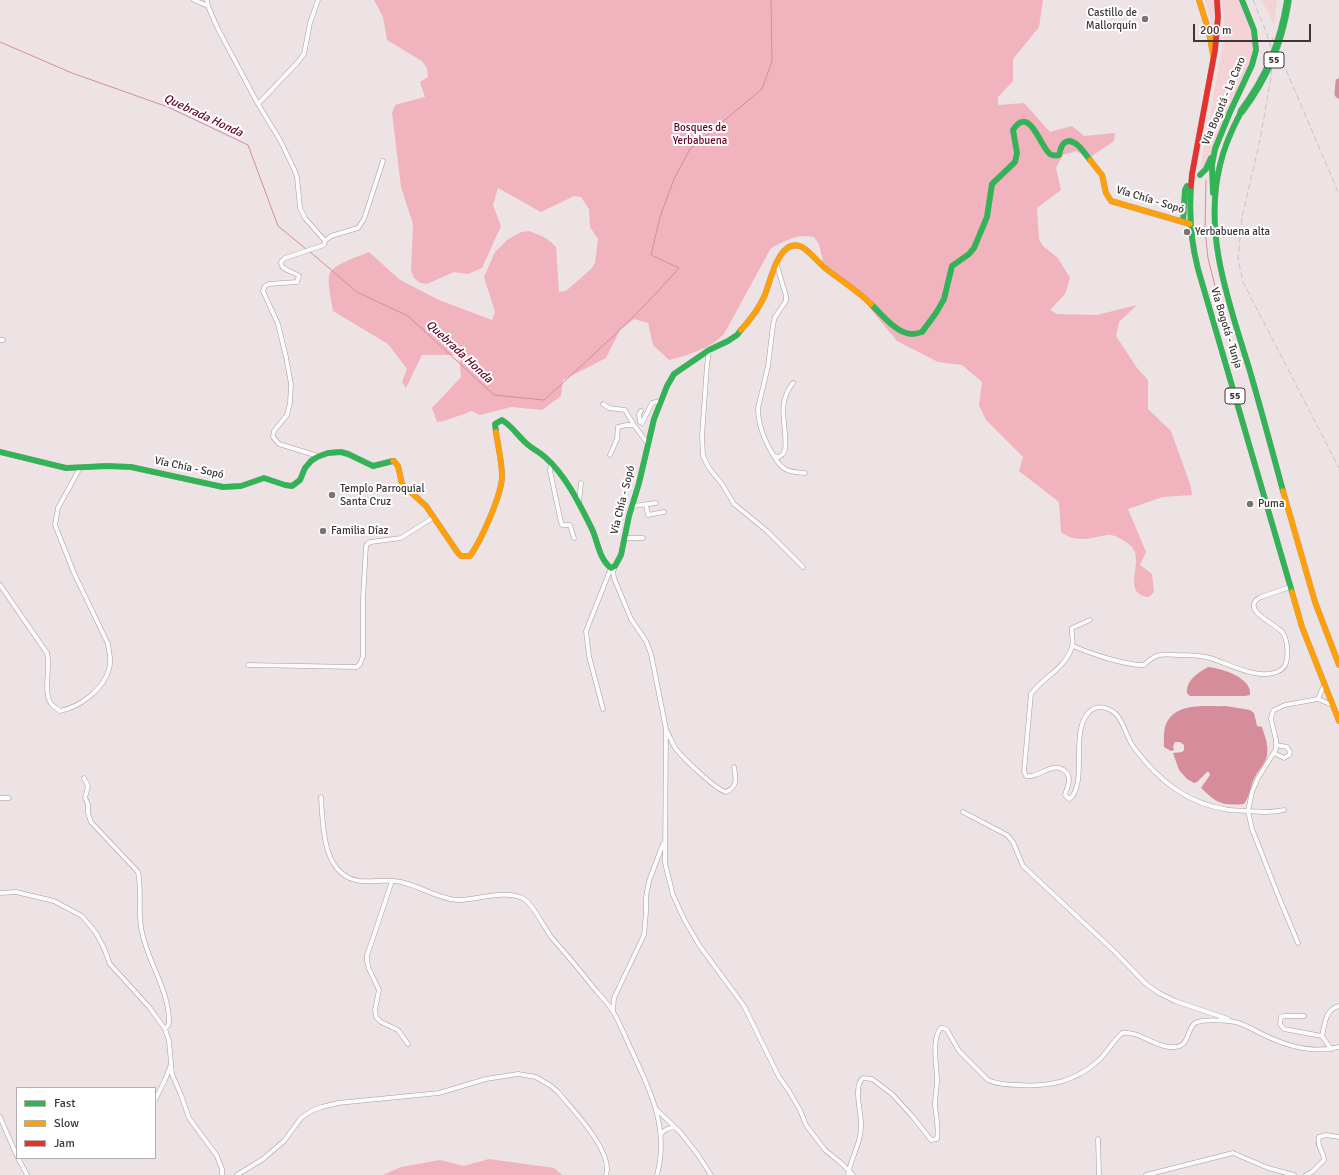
<!DOCTYPE html>
<meta charset="utf-8">
<style>
body{margin:0}
#map{position:relative;width:1339px;height:1175px;overflow:hidden;background:#ede2e4;font-family:Signika,sans-serif}
canvas{display:block}
.legend{position:absolute;left:16px;top:1087px;width:140px;height:72px;box-sizing:border-box;background:#fff;border:1px solid #b2afaf;margin:0;padding:5px 7px;list-style:none;font-size:12px;color:#3e3637}
.legend li{display:flex;align-items:center;gap:8px;height:20px}
.legend b{width:20px;border:1px solid #b2afaf}
.scale{position:absolute;left:1193px;top:24px;width:118px;height:18px;box-sizing:border-box;border:2px solid #3e3637;border-top:0;padding-left:5px;font-size:12px;line-height:14px;white-space:nowrap;color:#3e3637;-webkit-text-stroke:3px #fff;paint-order:stroke}
</style>
<div id="map">
<canvas width="1339" height="1175"></canvas>
<ul class="legend">
<li><b style="height:5px;background:#30b455"></b>Fast</li>
<li><b style="height:5px;background:#ff9f0a"></b>Slow</li>
<li><b style="height:5px;background:#e5322d"></b>Jam</li>
</ul>
<div class="scale">200 m</div>
</div>
<script>
const c = document.querySelector('canvas').getContext('2d');
c.lineJoin = 'round';
function fillPath(path, color) { c.fillStyle = color; c.fill(path, 'evenodd'); }
function trace(path, color, width, dash) { c.strokeStyle = color; c.lineWidth = width; c.lineCap = dash ? 'butt' : 'round'; c.setLineDash(dash || []); c.stroke(path); }
function label(font, color, halo, rows, align = 'center') {
  c.font = font + ' Signika,sans-serif'; c.lineWidth = 4; c.setLineDash([]); c.textBaseline = 'middle'; c.strokeStyle = halo; c.fillStyle = color; for (const [text, x, y, turn = 0] of rows) {
    c.save(); c.translate(x, y); c.rotate((+turn || 0) * Math.PI / 180); c.textAlign = isNaN(turn) ? turn : align; if (halo) c.strokeText(text, 0, 0); c.fillText(text, 0, 0); c.restore();
  }
}
const green = new Path2D(`
 M1205,0H1214L1215,9L1214,34Z
 M1221,0H1240C1249,21 1255,36 1251,60L1206,165L1199,175L1223,44L1224,24Z
 M1262,0H1277L1274,25Z`);
const forest = new Path2D(`
 M374,0H1043L1039,27L1013,59V81L998,97V105L1024,103L1050,132L1072,126L1084,136L1115,133L1114,141L1089,158L1076,151L1063,155L1056,168L1061,190L1037,208L1039,239L1043,246L1058,258L1070,278L1065,294L1050,310L1057,314L1097,315L1137,305L1119,322L1116,336L1137,368L1148,380V409L1171,431L1191,487L1192,495L1163,497L1128,509L1146,552L1140,565L1152,574L1154,592L1149,597C1120,594 1145,562 1132,547C1127,542 1117,536 1111,535C1108,534 1104,536 1102,536C1086,539 1074,542 1061,532L1059,502L1019,471L1023,457L986,420L979,405L982,382L962,365L938,362L897,341L849,283L824,266L819,244L814,237C799,233 784,241 771,248L724,334C710,349 688,355 669,360L653,345L648,323L634,319L620,330L606,358L563,380L561,396L542,410L511,407L480,415L472,411L444,421L437,422L432,408L461,377L459,355H422L406,388L402,382L407,369L388,344L333,311C332,302 326,280 330,273C334,264 360,256 369,252L399,279L406,283L439,300L492,320L495,312L484,277L495,252L507,240L521,232L529,231L544,237L551,242L556,247L559,292L566,291L591,269L595,263L598,239L590,227L589,209L581,197L574,196L541,212L498,188L493,205L501,226L482,268L468,274L454,272L427,284L420,283L414,278L411,271L413,224L401,187L392,113L395,105L425,97L420,82L428,77L427,68L422,61L387,40L383,17Z
 M489,1159L554,1168L562,1175H383L401,1167L440,1160L464,1166Z`);
const water = new Path2D(`
 M1208,667C1221,668 1253,678 1250,695L1245,696H1190L1187,693C1186,680 1198,673 1208,667Z
 M1226,706L1250,710L1254,713L1257,726L1262,727C1265,737 1270,748 1266,759C1263,766 1256,773 1253,781C1250,789 1249,798 1244,804C1221,806 1217,803 1201,788L1210,775L1209,772H1207L1197,782L1194,783L1187,779L1179,770L1173,753L1182,752L1184,750V745L1180,742H1175L1173,746L1174,750L1171,751L1164,747C1164,740 1163,729 1167,722C1178,702 1206,707 1226,706Z`);
const stream = new Path2D(`
 M0,42L72,73L168,107L248,145L278,226L306,249
 M1206,180L1205,231L1208,258L1225,326
 M309,251L357,292L408,316L494,395L544,400C591,357 638,315 679,268L651,255L660,217L674,179L690,149L762,89L772,61L771,0`);
const river = new Path2D(`
 M1339,82L1338,94L1339,95`);
const street = new Path2D(`
 M194,0L208,6
 M207,0L208,6L217,27L258,104L280,140L294,169L297,177L300,208L305,218L325,241L324,245L285,258L281,262C281,271 293,271 299,276L297,282L269,284L265,286L263,291L278,324L286,357L291,384L290,403L287,415L274,431L273,437L279,444L318,456
 M258,104L298,62L304,54L310,23L318,0
 M325,241L331,236L358,228L364,219L383,161
 M776,262L786,296V301L775,317L773,325L768,366L758,408C758,424 765,442 774,456L779,457L783,454L785,450C788,426 775,405 793,383
 M0,340H3
 M709,350L707,365L702,436L703,456L709,468L722,484L734,504L767,531L803,567
 M603,404L609,408L625,410L634,425L648,444
 M641,411L639,414L640,422L642,423L652,403L660,401
 M610,455L617,439L618,427L627,425H634
 M774,456C782,471 789,472 805,473
 M551,463L550,471L561,522L562,525H570L574,538
 M579,503L581,483
 M646,505L648,515L664,512
 M633,506L656,503
 M625,538H643
 M615,566L613,572L614,578L631,619L646,641L651,654L666,729L665,863L673,895L684,919L699,945L744,1006L779,1077L789,1091L800,1110L806,1125L825,1150L840,1162L853,1175
 M0,585L47,653C51,668 42,693 52,705C54,707 58,709 60,711C80,707 104,689 109,669C112,661 109,652 108,644L74,573L55,525L58,508L80,468
 M1090,620L1072,628C1071,634 1074,641 1072,647C1064,670 1044,676 1031,694L1024,771L1026,776C1040,779 1052,759 1066,772C1068,774 1069,777 1069,780C1069,786 1066,790 1065,795L1069,799L1072,797C1087,776 1070,732 1089,712C1097,704 1108,707 1116,714C1125,724 1126,738 1135,749C1159,781 1188,804 1229,810C1235,811 1241,810 1248,811C1260,812 1271,813 1284,810
 M1073,646C1089,653 1127,666 1144,665C1156,653 1161,654 1177,655C1188,655 1200,655 1210,658C1229,664 1257,680 1277,672C1284,669 1286,665 1287,658C1288,650 1287,638 1282,632C1276,624 1238,609 1261,597L1290,587
 M248,665L357,667L360,664L363,656V599L366,546L368,543L371,542L401,538L434,517
 M1318,699L1324,685
 M603,709L589,656L586,631L611,568
 M666,730C670,736 672,744 676,749C684,759 715,789 726,792C738,787 736,778 734,767
 M1274,753L1284,758L1289,755L1290,752L1287,747L1276,745
 M84,778L88,786L85,798C89,804 88,806 88,812C88,815 90,819 91,822L138,872C142,890 138,909 141,927C146,961 170,989 169,1024L165,1029
 M321,797C323,826 322,877 361,881C374,882 388,879 401,882C420,886 438,899 458,900C475,900 508,889 524,899C534,905 544,928 552,938C566,954 580,970 593,987C599,994 607,1002 612,1010C619,1021 624,1034 629,1045C649,1087 670,1128 657,1175
 M0,798H9
 M963,812L1007,835L1013,842L1023,866L1113,950L1146,984L1159,993L1175,1001L1228,1019
 M392,881L372,941L367,955V961L369,969L379,990L375,1010L376,1017L381,1022L398,1030L408,1044
 M0,893L16,892L54,901L82,916L96,933L104,948L110,964L149,1007L165,1029L169,1041L172,1074L181,1095L189,1118L217,1156L222,1169V1175
 M1298,943L1280,900L1252,829L1248,811L1252,792L1258,778L1276,749V740L1271,719L1272,714L1274,710L1285,705L1318,699L1332,705
 M613,1010L614,998L644,935L646,912V897L649,881L663,844
 M1304,1016H1284L1281,1017L1280,1024L1284,1029L1322,1036
 M1331,1049L1322,1036C1325,1023 1325,1010 1339,1006
 M155,1100L165,1080L170,1067
 M657,1110L680,1132L698,1155L711,1175
 M0,1117L17,1156
 M661,1134C665,1129 669,1128 675,1127
 M1098,1139L1099,1175
 M18,1158L27,1175
 M237,1175L263,1159L284,1141L301,1118L313,1110L322,1107L338,1103L439,1093L486,1079L518,1074L536,1077L551,1086L558,1092C572,1109 614,1152 606,1175
 M848,1175C851,1157 862,1142 861,1123C861,1111 853,1086 863,1078L872,1079L892,1094L913,1117L931,1140L937,1139C939,1128 936,1116 935,1105C935,1096 937,1088 937,1080C937,1066 931,1038 941,1028H944L947,1030L959,1051L988,1080C997,1084 1008,1085 1018,1085C1048,1087 1075,1082 1098,1061C1107,1053 1113,1041 1122,1033C1138,1030 1157,1049 1175,1047C1190,1046 1186,1030 1195,1023C1202,1019 1226,1020 1235,1022C1245,1024 1253,1030 1262,1034C1286,1046 1313,1054 1339,1047
 M1146,1175L1233,1153L1268,1168L1294,1175
 M1306,1175L1312,1172L1324,1160C1324,1151 1316,1147 1319,1137L1326,1135L1339,1137`);
const fast = new Path2D(`
 M1241,112C1232,129 1224,147 1220,165C1203,234 1229,303 1249,368C1261,409 1272,450 1283,491
 M1200,175L1206,169L1211,158
 M1191,186C1189,214 1191,242 1198,269L1292,592
 M1213,193L1212,165L1215,149L1230,112L1252,65L1256,50L1254,30L1242,0
 M1183,222L1185,190L1187,186
 M871,304C881,314 897,334 912,334C915,334 919,333 922,332L936,313L944,299L952,266L969,254L974,248L987,217L992,184L1015,162L1017,153L1013,130C1030,104 1040,147 1050,154C1053,156 1055,156 1059,155C1060,151 1061,146 1064,143C1074,135 1085,154 1090,160
 M496,432L495,424L502,420C512,426 518,436 526,443C532,449 540,452 546,458C566,476 579,503 591,527C598,540 598,558 611,568L615,566L621,555L629,516L639,483L654,419L667,386L674,374L709,350L728,341L737,335L741,330
 M0,452L66,468L107,466L131,467L223,487L241,486L264,478L285,485L292,486L300,480L305,468L311,461L317,457L328,453L341,452L348,454L373,466L393,461`);
const slow = new Path2D(`
 M1199,0L1209,32L1213,55
 M1090,160L1102,175L1106,193L1111,201L1190,224
 M741,330C750,320 758,310 764,297C770,284 778,236 802,247C808,250 819,263 825,268C840,280 857,290 871,304
 M393,461H394L398,466L402,484L426,506L458,553L461,556H470C481,541 502,494 502,476C502,462 498,446 496,432
 M1283,491L1315,602L1339,665
 M1292,592L1302,627L1339,721`);
const jam = new Path2D(`
 M1191,186L1192,174L1215,50L1218,17L1217,0`);
const rail = new Path2D(`
 M1253,0L1265,29L1271,47L1272,66L1271,77L1260,140L1242,217L1238,259L1243,282L1339,468
 M1272,37L1339,194`);
const fastBridge = new Path2D(`
 M1241,112C1267,77 1281,44 1288,0`);
const markers = [
 [1145,19,4,"#7b7274"],
 [1187,232,4,"#7b7274"],
 [332,495,4,"#7b7274"],
 [1250,504,4,"#7b7274"],
 [323,531,4,"#7b7274"]
];
const shields = [
 [1274,60,20],
 [1235,396,20]
];
const shieldNames = [
 ["55",1274,60],
 ["55",1235,396]
];
const poiNames = [
 ["Castillo de",1137,13,"right"],
 ["Mallorquín",1137,26,"right"],
 ["Yerbabuena alta",1195,232],
 ["Templo Parroquial",340,489],
 ["Santa Cruz",340,502],
 ["Puma",1258,504],
 ["Familia Díaz",331,531]
];
const streetNames = [
 ["Vía Bogotá - La Caro",1224,101,-67],
 ["Vía Chía - Sopó",1150,200,17],
 ["Vía Bogotá - Tunja",1226,328,73],
 ["Vía Chía - Sopó",189,468,12],
 ["Vía Chía - Sopó",623,500,-76]
];
const parkNames = [
 ["Bosques de",700,128],
 ["Yerbabuena",700,141]
];
const waterNames = [
 ["Quebrada Honda",203,116,25],
 ["Quebrada Honda",459,352,43]
];
fillPath(green, '#f4d3d7');
fillPath(forest, '#f1b3be');
fillPath(water, '#d68d9b');
trace(stream, '#d68d9b', 1);
trace(river, '#d68d9b', 7);
trace(street, '#a49d9e', 5);
trace(fast, '#a49d9e', 6);
trace(slow, '#a49d9e', 6);
trace(jam, '#a49d9e', 6);
trace(street, '#fcfbfb', 4);
trace(fast, '#30b455', 5.5);
trace(slow, '#ff9f0a', 5.5);
trace(jam, '#e5322d', 5.5);
trace(rail, '#c7c4c5', 1, [6, 3]);
trace(fastBridge, '#a49d9e', 8, []);
trace(fastBridge, '#30b455', 7);
for (const [x, y, r, color] of markers) { const dot = new Path2D(); dot.arc(x, y, r, 0, 2 * Math.PI); c.fillStyle = color; c.fill(dot); trace(dot, '#fff', 1.5); }
for (const [x, y, w] of shields) { const box = new Path2D(); box.roundRect(x - w / 2, y - 8, w, 16, 3); c.fillStyle = '#fff'; c.fill(box); trace(box, '#3e3637', 1); }
label('bold 10px', '#3e3637', null, shieldNames);
label('11px', '#3e3637', '#fff', poiNames, 'left');
label('11px', '#3e3637', '#fff', streetNames);
label('11px', '#640526', '#fff', parkNames);
label('italic 12px', '#640526', '#fff', waterNames);
</script>
